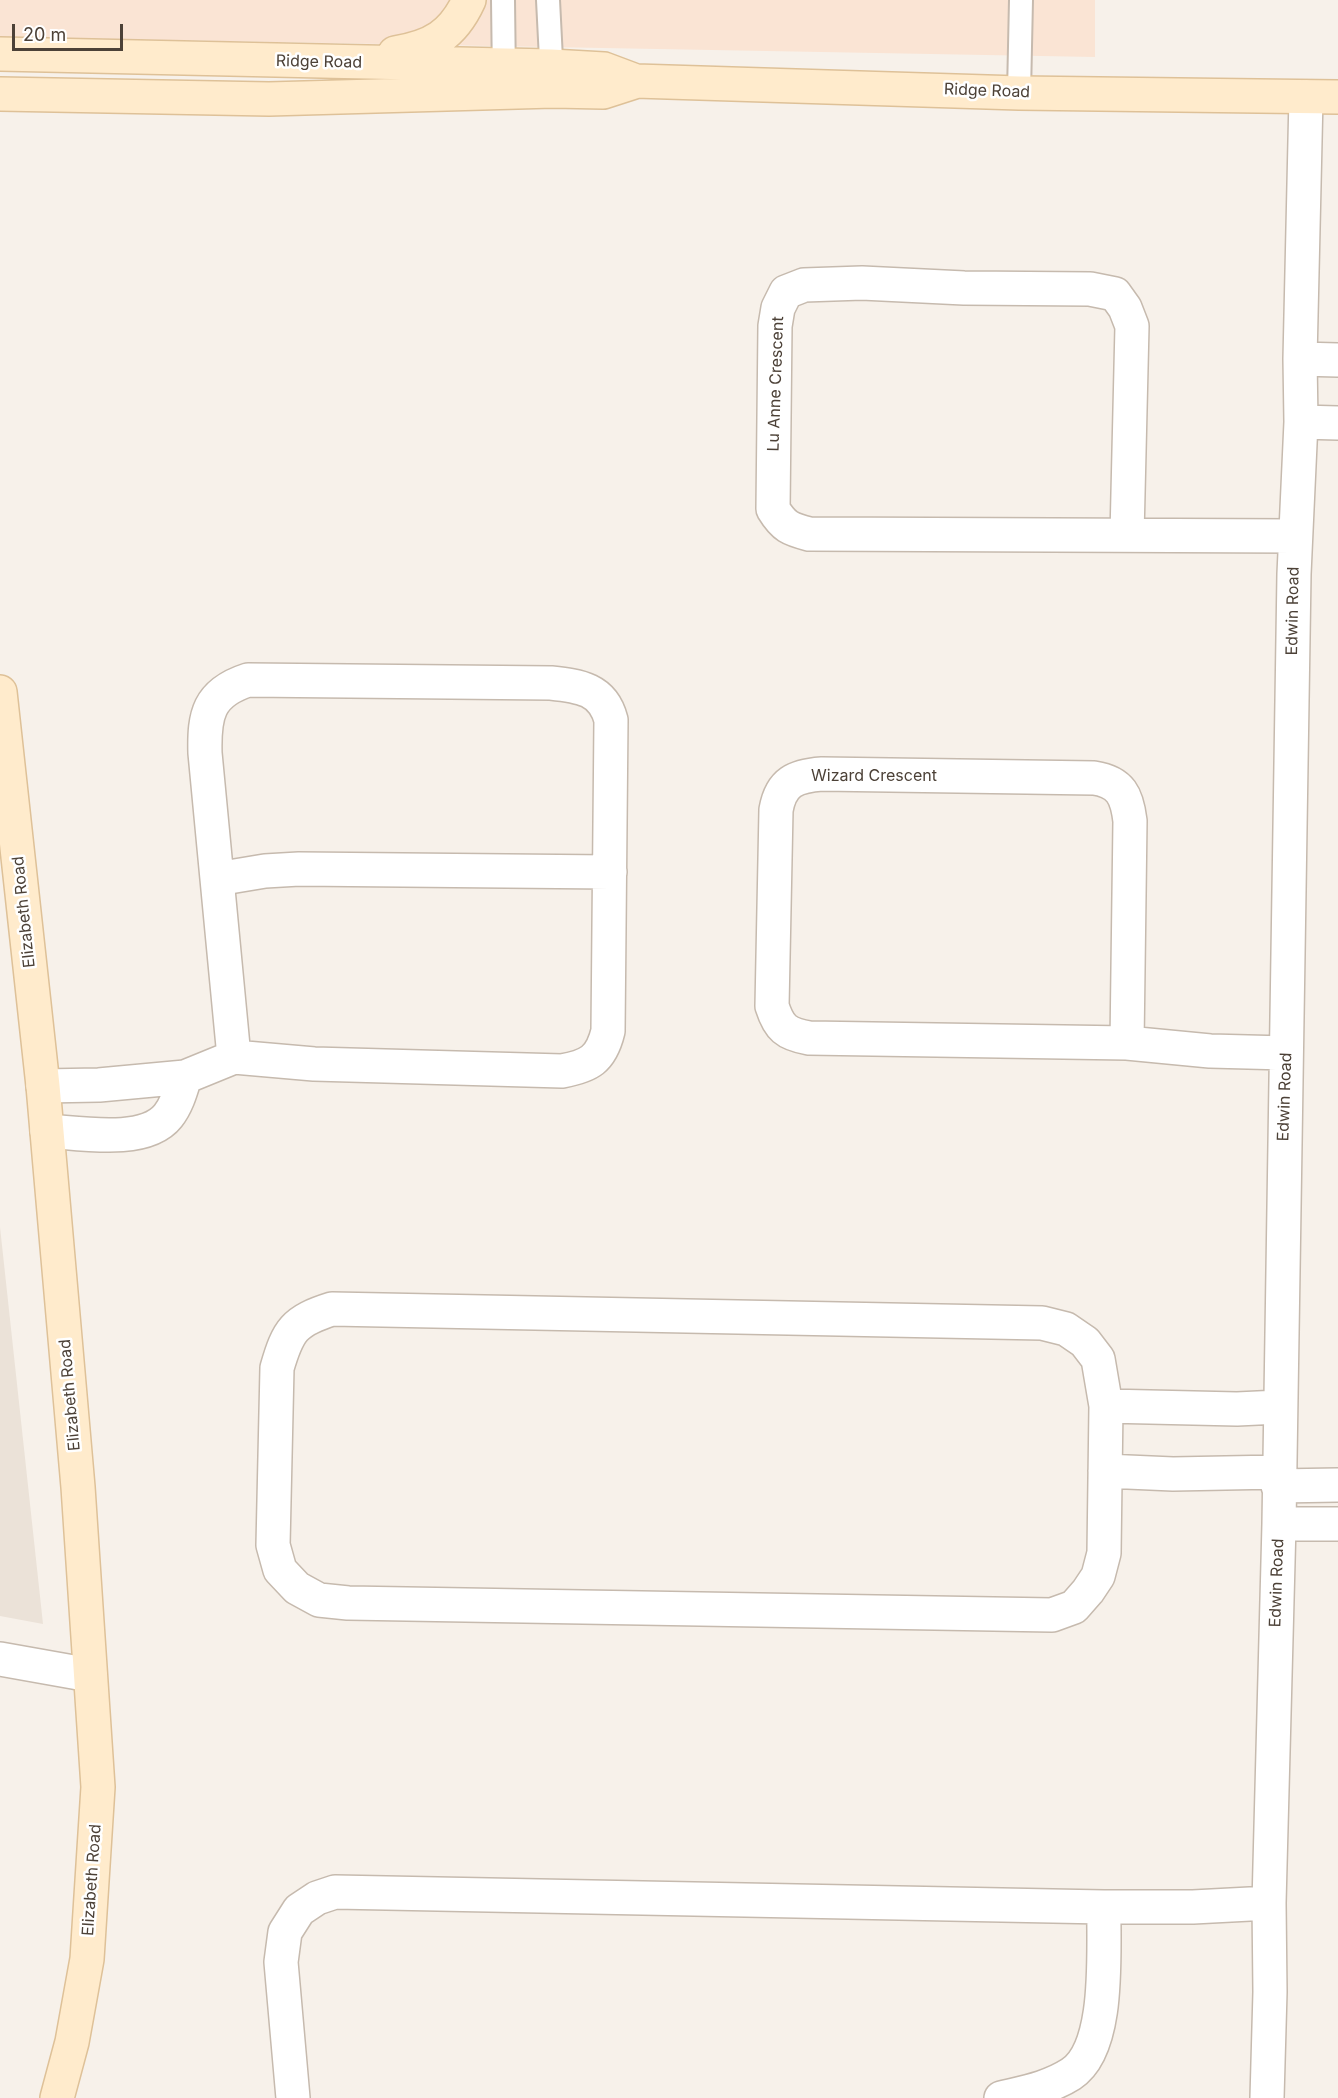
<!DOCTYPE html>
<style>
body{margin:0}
#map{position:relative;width:1338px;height:2098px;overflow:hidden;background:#f7f1ea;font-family:Inter,sans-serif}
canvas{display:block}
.scale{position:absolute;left:12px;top:24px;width:111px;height:27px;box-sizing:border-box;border:3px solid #4c4137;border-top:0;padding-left:8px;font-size:18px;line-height:21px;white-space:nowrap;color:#4c4137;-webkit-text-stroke:4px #fff;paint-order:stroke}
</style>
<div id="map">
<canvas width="1338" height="2098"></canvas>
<div class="scale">20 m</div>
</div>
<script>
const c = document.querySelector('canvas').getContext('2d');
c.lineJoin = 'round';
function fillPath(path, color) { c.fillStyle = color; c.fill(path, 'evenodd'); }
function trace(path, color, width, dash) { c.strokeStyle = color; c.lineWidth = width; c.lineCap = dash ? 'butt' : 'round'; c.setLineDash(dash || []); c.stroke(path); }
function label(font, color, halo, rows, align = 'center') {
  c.font = font + ' Inter,sans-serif'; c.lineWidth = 5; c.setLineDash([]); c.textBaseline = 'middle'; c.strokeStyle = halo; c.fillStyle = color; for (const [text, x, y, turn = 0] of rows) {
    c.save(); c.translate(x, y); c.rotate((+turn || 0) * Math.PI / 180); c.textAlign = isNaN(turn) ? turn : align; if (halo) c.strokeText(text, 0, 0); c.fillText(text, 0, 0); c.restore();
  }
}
const residential = new Path2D(`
 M0,1227L43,1624L0,1616Z`);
const commercial = new Path2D(`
 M0,0H1095V57L0,37Z`);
const lane = new Path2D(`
 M503,0L504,79
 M548,0L552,79
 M1019,93L1021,0`);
const street = new Path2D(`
 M1300,359L1338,360
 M1301,422L1338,423
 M1127,535L1132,326L1125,308L1115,294L1090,289L964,288L862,283L804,285L786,292L778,308L775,326L773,509C784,527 790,529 809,534L1295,536
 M217,879L265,871L299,869L610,872
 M1127,1043L1130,821C1127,796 1121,782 1094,778L822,774C795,776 781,782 776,810L772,1006C779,1028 786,1034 809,1038L1127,1043L1210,1051L1286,1053
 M43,1086L99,1085L185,1077L234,1057L314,1064L562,1071C589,1066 601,1060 608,1031L611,720C603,689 580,686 551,683L248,680C208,693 204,715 205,753L234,1057
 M47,1131C80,1133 145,1145 168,1116C177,1105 181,1090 185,1077
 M332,1309L1042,1323L1066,1329L1085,1342L1098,1359L1106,1406L1104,1553L1098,1576L1088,1591L1074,1607L1052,1615L348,1603L319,1600L297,1588L280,1570L273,1545L277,1368C288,1330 294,1321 332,1309Z
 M1106,1406L1237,1409L1279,1407
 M1105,1471L1173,1474L1278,1472
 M1278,1486L1338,1485
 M1279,1524H1338
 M0,1659L90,1675
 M293,2098L281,1962L285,1932L299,1910L317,1898L335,1892L1104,1907H1193L1269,1903
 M1001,2098C1026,2092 1049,2088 1071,2074C1111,2048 1103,1950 1104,1907
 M1267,2098L1270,1992L1269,1903L1279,1524L1294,574L1301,422L1300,359L1306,97`);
const secondary = new Path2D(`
 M395,53C432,47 453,35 469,0
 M0,54L551,66L604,69L636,81L1019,93L1338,97
 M0,94L269,99L553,91L603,92L634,82
 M0,692L43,1086L78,1487L98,1787L87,1959L72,2042L57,2098`);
const streetNames = [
 ["Ridge Road",319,62,1],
 ["Ridge Road",987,91,2],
 ["Lu Anne Crescent",776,384,-88],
 ["Edwin Road",1293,611,-89],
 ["Wizard Crescent",874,776],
 ["Elizabeth Road",24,912,-96],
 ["Edwin Road",1285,1097,-88],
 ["Elizabeth Road",70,1395,-95],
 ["Edwin Road",1277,1583,-88],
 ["Elizabeth Road",92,1880,-86]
];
fillPath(residential, '#ebe2d8');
fillPath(commercial, '#fae4d4');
trace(lane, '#c6baae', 26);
trace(street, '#c6baae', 36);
trace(secondary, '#dec198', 36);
trace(lane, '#fff', 22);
trace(street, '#fff', 33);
trace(secondary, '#ffebcc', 33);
label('16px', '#4c4137', '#fff', streetNames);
</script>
